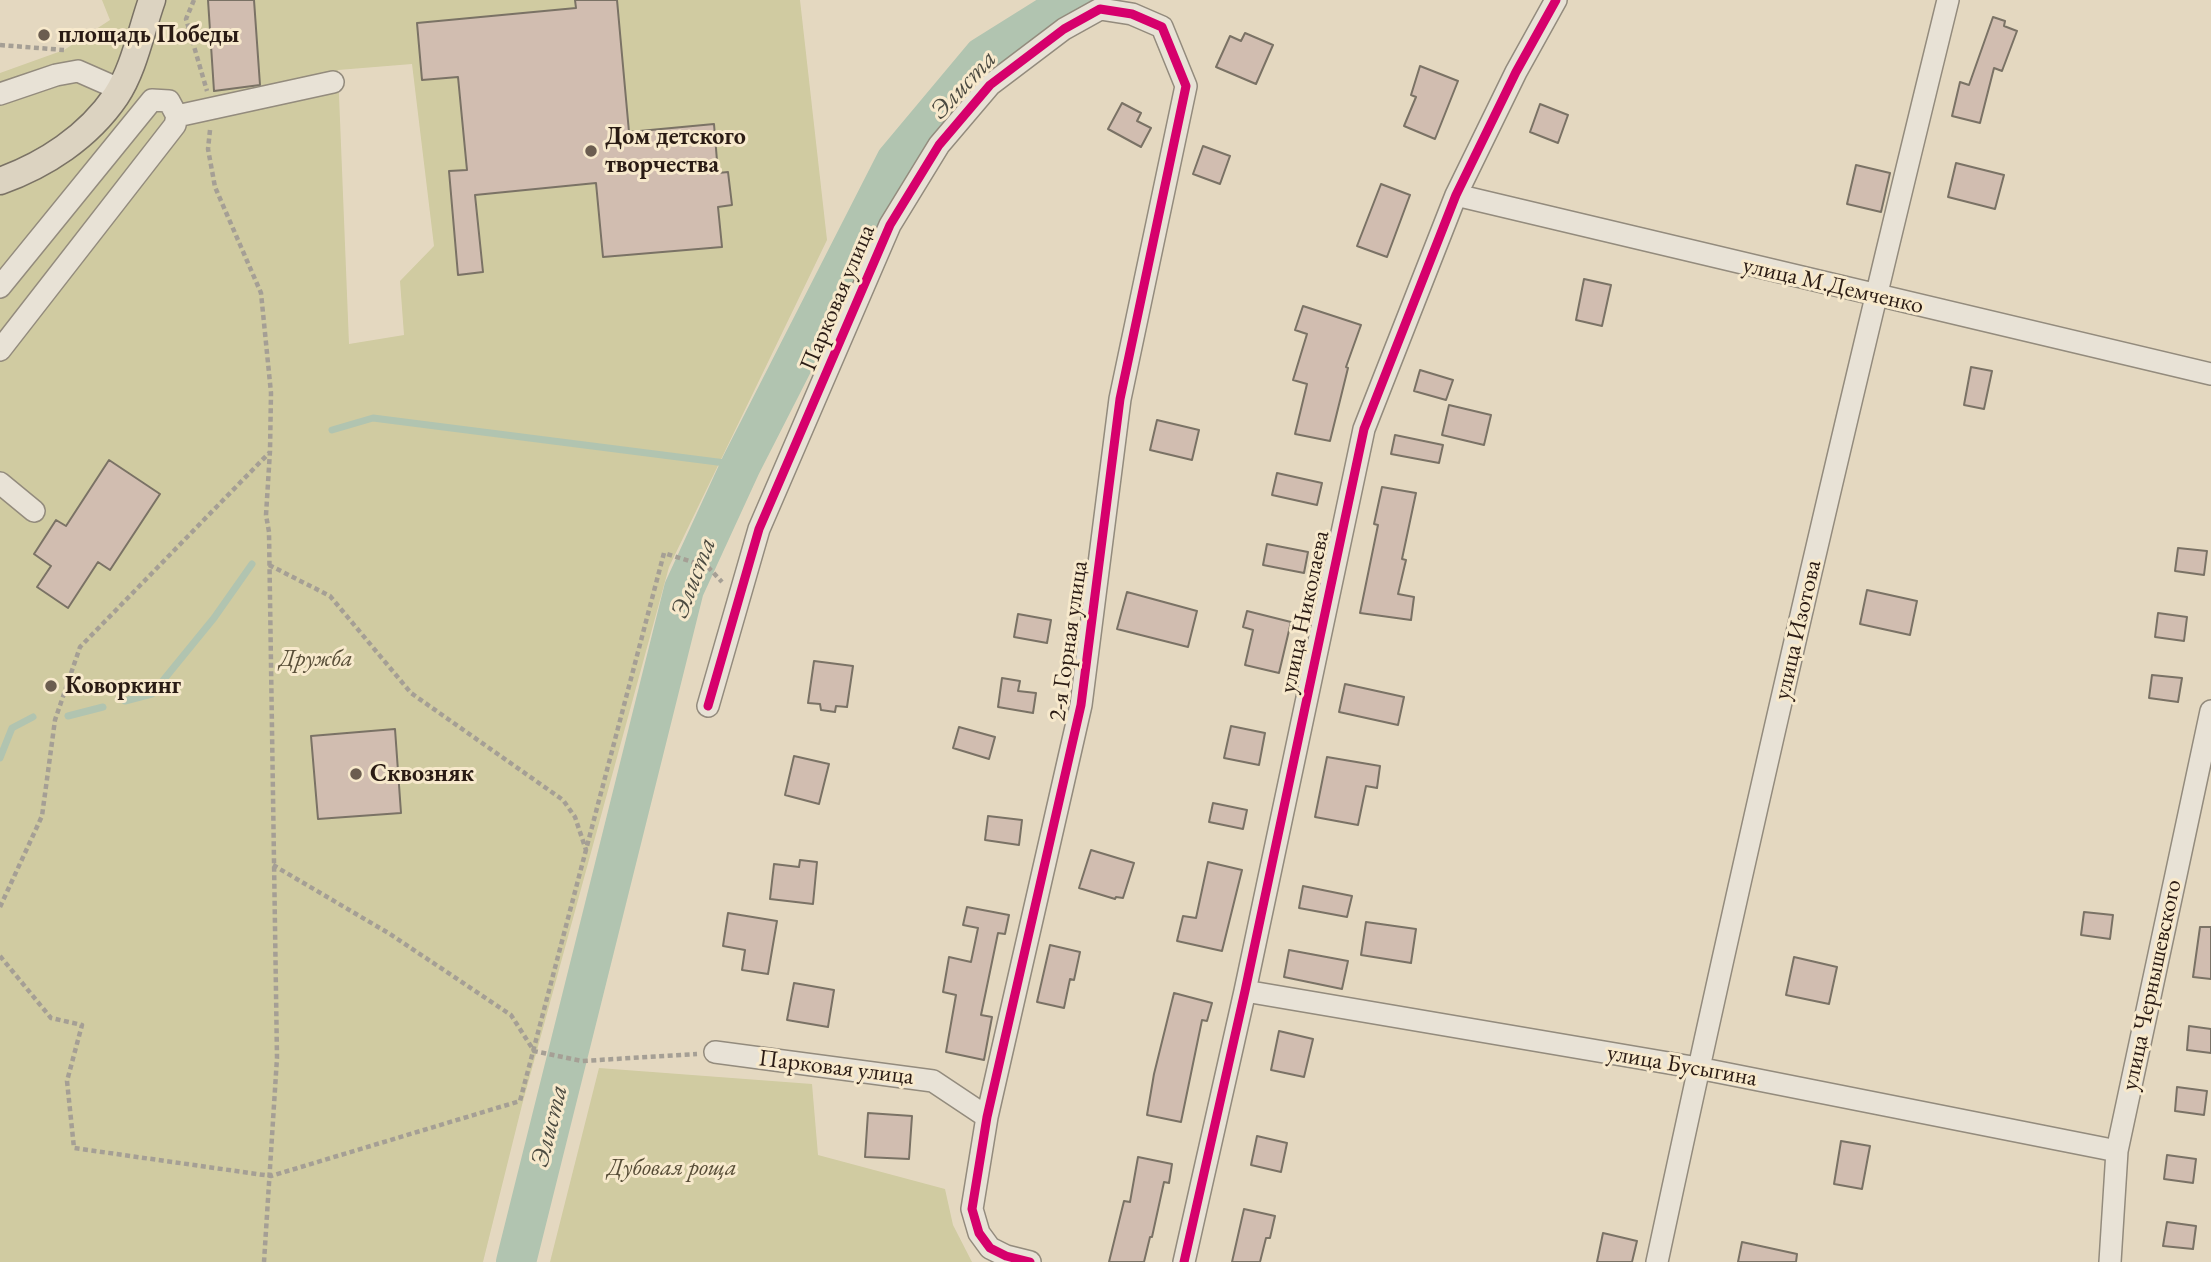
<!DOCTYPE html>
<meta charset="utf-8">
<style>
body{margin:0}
canvas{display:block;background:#e4d8c0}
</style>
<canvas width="2211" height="1262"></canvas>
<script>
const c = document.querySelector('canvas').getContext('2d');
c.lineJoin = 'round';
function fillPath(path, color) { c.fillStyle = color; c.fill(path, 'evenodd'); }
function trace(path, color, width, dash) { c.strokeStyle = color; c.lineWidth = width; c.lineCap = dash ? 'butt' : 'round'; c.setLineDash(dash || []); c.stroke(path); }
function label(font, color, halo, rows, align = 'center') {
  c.font = font + ' "EB Garamond",serif'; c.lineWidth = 6; c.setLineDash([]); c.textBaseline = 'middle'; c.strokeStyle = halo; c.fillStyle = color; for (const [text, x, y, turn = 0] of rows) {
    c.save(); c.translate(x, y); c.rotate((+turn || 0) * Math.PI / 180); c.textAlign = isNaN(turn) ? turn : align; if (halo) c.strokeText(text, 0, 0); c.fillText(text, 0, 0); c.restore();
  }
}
const green = new Path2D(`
 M102,0H575L576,8L417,23L423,80L458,77L467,170L449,172L459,275L482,272L475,195L596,183L603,257L722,246L718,207L731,205L728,172L718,173L714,125L629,132L617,0H800L827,240L669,567L522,1105L483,1262H0V73L64,50L110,20ZM412,64L434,246L400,281L404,335L349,344L338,70Z
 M599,1068L812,1084L818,1155L945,1189L953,1225L972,1262H550Z`);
const stream = new Path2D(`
 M332,430L373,418L741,465
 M125,701L152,694L214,618L252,564
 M68,716L103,707
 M0,758L12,728L33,717`);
const river = new Path2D(`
 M516,1262L684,589L741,465L896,161L983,57L1074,0`);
const building = new Path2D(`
 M208,0H254L260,85L214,91Z
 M575,0H617L629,132L714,124L718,173L728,172L732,205L718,207L722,247L603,257L596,183L475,195L483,272L458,275L449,171L467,170L458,77L422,80L417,23L576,8Z
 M1993,17L2005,21L2004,26L2017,31L2002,71L1994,68L1980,123L1952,116L1960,82L1969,85Z
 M1245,33L1273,45L1256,84L1216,67L1230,36L1241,41Z
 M1420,66L1458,81L1435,139L1404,126L1416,97L1411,95Z
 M1122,103L1141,113L1137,121L1151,128L1141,147L1108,129Z
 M1540,104L1568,115L1558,143L1530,132Z
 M1203,146L1230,156L1220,184L1193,174Z
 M1956,163L2004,175L1995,209L1948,197Z
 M1856,165L1890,173L1881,212L1847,204Z
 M1381,184L1410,195L1387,257L1357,246Z
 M1584,279L1611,285L1602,326L1576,320Z
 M1303,306L1361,325L1346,367L1348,368L1330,441L1295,434L1307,384L1293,380L1307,334L1295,330Z
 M1971,367L1992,371L1984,409L1964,405Z
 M1420,370L1453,380L1446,400L1414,391Z
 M1449,405L1491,415L1484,445L1442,435Z
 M1157,420L1199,430L1192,460L1150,450Z
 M1395,435L1443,445L1439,463L1391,454Z
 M109,460L160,494L110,570L98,562L68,608L37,587L51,566L34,554L56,520L66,526Z
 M1277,473L1322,483L1317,505L1272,495Z
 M1382,487L1416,493L1402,559L1406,560L1398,594L1414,597L1411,620L1360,613L1378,525L1374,524Z
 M1267,544L1308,552L1304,573L1263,565Z
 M2178,548L2207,551L2204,575L2175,571Z
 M1867,590L1917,601L1910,635L1860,624Z
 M1127,592L1197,611L1188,647L1117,629Z
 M1247,611L1291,622L1279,673L1245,665L1253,630L1243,627Z
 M2158,613L2187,617L2184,641L2155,637Z
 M1018,614L1051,620L1047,643L1014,637Z
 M814,661L853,666L847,707L836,706L835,712L821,710L820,704L808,703Z
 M2152,675L2182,678L2178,702L2149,698Z
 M1002,678L1020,681L1018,691L1036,693L1033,713L998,707Z
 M1345,684L1404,697L1398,725L1339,712Z
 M1231,726L1265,733L1259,765L1224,758Z
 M959,727L995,737L989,759L953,748Z
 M395,729L401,813L318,819L311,736Z
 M794,756L829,764L819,804L785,795Z
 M1327,757L1380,766L1377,788L1366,786L1358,825L1315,817Z
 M1213,803L1247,810L1243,829L1209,822Z
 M988,816L1022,820L1019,845L985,840Z
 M1091,850L1134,863L1123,898L1116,897L1115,899L1079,888Z
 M800,860L817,862L813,904L770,899L774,864L799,867Z
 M1208,862L1242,870L1222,951L1177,941L1183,916L1196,918Z
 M1303,886L1352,896L1347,917L1299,908Z
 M967,907L1009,915L1005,934L998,933L981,1015L992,1017L984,1060L946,1052L956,995L943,992L949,957L971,962L978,928L963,925Z
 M2084,912L2113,915L2110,939L2081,935Z
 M728,913L777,921L768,974L742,970L745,950L723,946Z
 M1366,922L1416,929L1411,963L1361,955Z
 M2200,927H2211V979L2193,977Z
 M1050,945L1080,952L1074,980L1070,979L1064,1008L1037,1002Z
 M1289,950L1348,961L1342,989L1284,977Z
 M1794,957L1837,967L1829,1004L1786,995Z
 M794,983L834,990L828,1027L787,1020Z
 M1174,993L1212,1003L1207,1021L1202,1020L1181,1122L1147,1115L1154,1074Z
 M2189,1026L2211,1029V1053L2187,1050Z
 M1279,1031L1313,1039L1304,1077L1271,1070Z
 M2177,1087L2207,1091L2204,1115L2175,1111Z
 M868,1113L912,1116L909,1159L865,1157Z
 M1257,1136L1287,1143L1281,1172L1251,1165Z
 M1841,1141L1870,1146L1862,1189L1834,1184Z
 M2167,1155L2196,1159L2193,1183L2164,1179Z
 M1138,1157L1172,1164L1169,1183L1164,1182L1152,1237H1150L1144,1262H1109L1124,1201L1130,1202Z
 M1244,1209L1275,1216L1270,1238H1266L1260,1262H1232Z
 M2167,1222L2196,1226L2193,1249L2163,1246Z
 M1603,1233L1637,1241L1632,1262H1597Z
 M1742,1242L1797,1254L1796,1262H1738Z`);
const path = new Path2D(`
 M194,0L186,19L207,91
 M0,45L64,50
 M210,130L208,149L215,187L261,293L271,393L270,451L266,515L269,532L277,1058L264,1262
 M269,565L330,596L411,693L563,800L575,817L586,850
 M273,865L390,934L511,1015L534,1051L582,1061L697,1054
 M0,907L42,816L55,720L80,647L270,452
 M0,956L51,1018L82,1025L67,1081L74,1148L271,1176L520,1101L664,553L708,567L722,582`);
const minor = new Path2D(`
 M0,94L56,75L78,71L119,89
 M177,116L333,82
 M1456,195L2211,374
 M0,287L152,100L169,101L177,116L175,125L0,350
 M0,483L34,511
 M708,706L759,529L890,225L939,145L990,85L1064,29L1100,9L1132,14L1162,27L1186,86L1120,399L1081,705L987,1117L972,1209L979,1233L990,1248L1006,1256L1030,1262
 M1245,991L1698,1068L2117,1151
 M715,1052L933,1081L987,1117
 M1184,1262L1245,991L1364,429L1456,195L1516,72L1556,0
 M1657,1262C1747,840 1845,419 1948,0
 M2110,1262L2117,1151L2211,711`);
const major = new Path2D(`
 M0,181C45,165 88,137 116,96C134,69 141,31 152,0`);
const cycleway = new Path2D(`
 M708,706L759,529L890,225L939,145L990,85L1064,29L1100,9L1132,14L1162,27L1186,86L1120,399L1081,705L987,1117L972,1209L979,1233L990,1248L1006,1256L1030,1262
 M1184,1262L1245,991L1364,429L1456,195L1516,72L1556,0`);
const markers = [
 [44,35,7,"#6b5d50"],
 [591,151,7,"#6b5d50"],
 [51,686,7,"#6b5d50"],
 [356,774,7,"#6b5d50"]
];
const poiNames = [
 ["площадь Победы",58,35],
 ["Дом детского",605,137],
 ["творчества",605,165],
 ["Коворкинг",65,686],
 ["Сквозняк",370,774]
];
const streetNames = [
 ["улица М.Демченко",1833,286,13],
 ["Парковая улица",838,298,-67],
 ["улица Николаева",1305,612,-78],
 ["улица Изотова",1798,630,-77],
 ["2-я Горная улица",1069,641,-82],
 ["улица Чернышевского",2152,985,-78],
 ["улица Бусыгина",1682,1066,10],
 ["Парковая улица",836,1068,7]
];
const parkNames = [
 ["Дружба",316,659],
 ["Дубовая роща",672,1168]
];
const waterNames = [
 ["Элиста",964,85,-47],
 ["Элиста",694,578,-69],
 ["Элиста",550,1126,-76]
];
fillPath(green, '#d0cba1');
trace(stream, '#b1c4b0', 7);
trace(river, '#b1c4b0', 40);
fillPath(building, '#d1bdb0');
trace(building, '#7a7265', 2);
trace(minor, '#938b7d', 24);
trace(major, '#7a7265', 29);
trace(path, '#a59f95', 4.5, [5, 3.5]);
trace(minor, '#e8e2d6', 21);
trace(major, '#dcd3c1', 26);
trace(cycleway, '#d6006c', 9);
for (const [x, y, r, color] of markers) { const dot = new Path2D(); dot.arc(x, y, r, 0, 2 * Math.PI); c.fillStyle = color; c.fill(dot); trace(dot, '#f7e9cc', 2.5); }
label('bold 24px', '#2a1b14', '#f7e9cc', poiNames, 'left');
label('24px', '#2a1b14', '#f7e9cc', streetNames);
label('italic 24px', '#574d37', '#f7e9cc', parkNames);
label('italic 26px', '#4c4b41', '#f7e9cc', waterNames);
</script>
